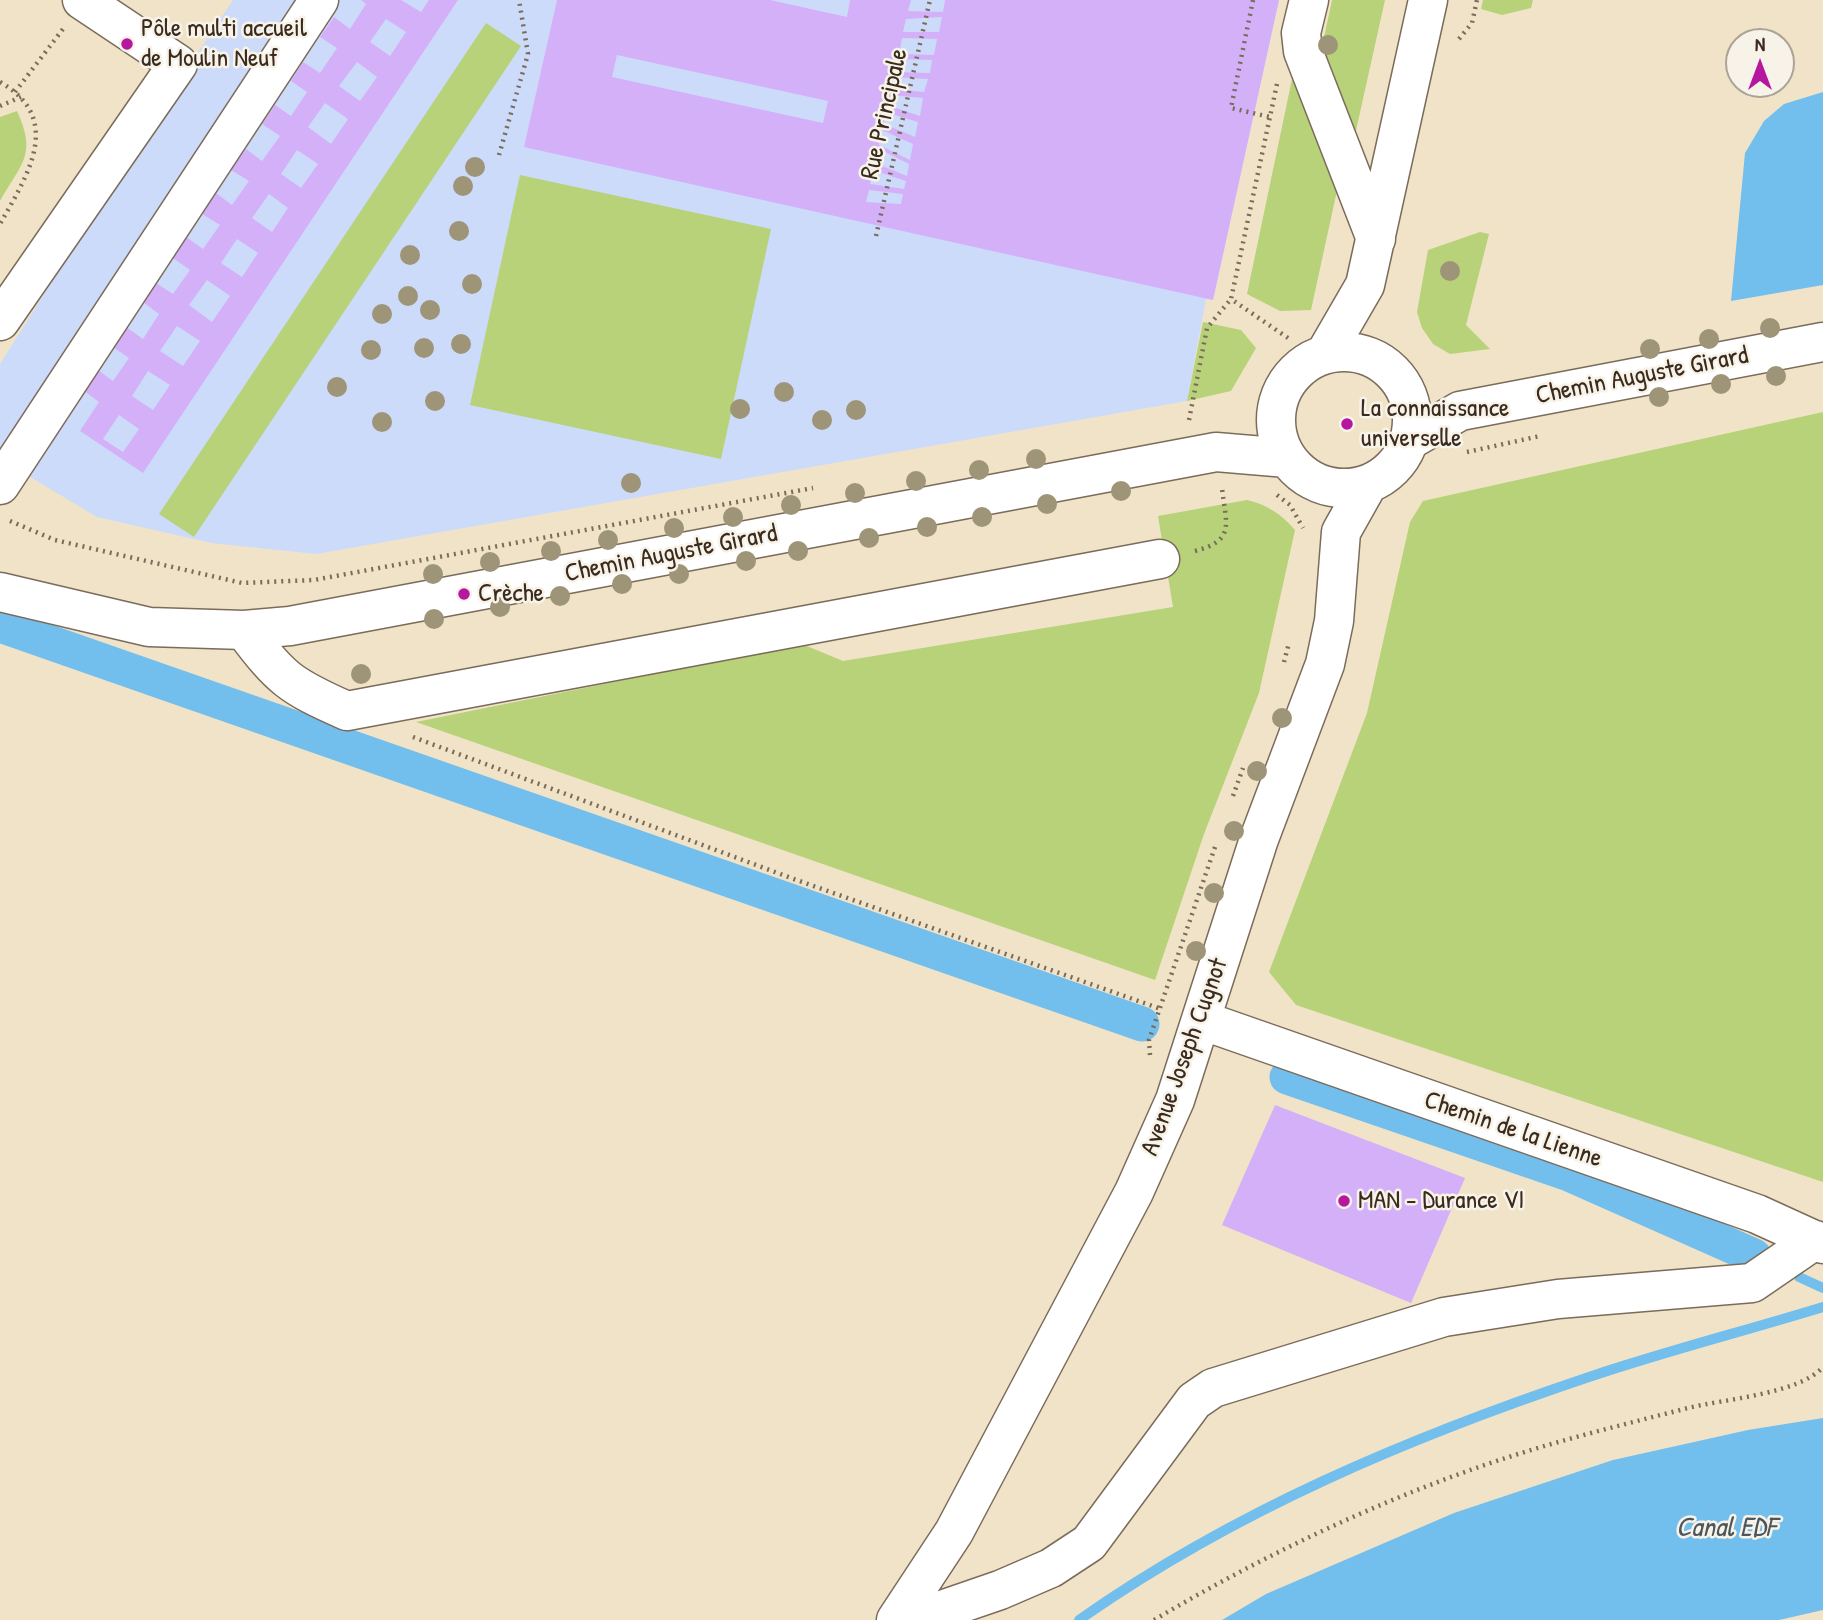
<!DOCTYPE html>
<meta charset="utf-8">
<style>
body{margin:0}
#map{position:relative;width:1823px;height:1620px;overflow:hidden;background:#f1e3c8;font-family:"Patrick Hand",sans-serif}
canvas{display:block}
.north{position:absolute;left:1725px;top:28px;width:70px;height:70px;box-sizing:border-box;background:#f7f3e8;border:2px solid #aca397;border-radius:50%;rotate:0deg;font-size:19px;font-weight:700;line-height:28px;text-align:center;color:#3b2a1e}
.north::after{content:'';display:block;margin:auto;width:24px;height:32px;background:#b5179e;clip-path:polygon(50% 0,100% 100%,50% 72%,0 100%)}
</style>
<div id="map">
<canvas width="1823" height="1620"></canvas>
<div class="north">N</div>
</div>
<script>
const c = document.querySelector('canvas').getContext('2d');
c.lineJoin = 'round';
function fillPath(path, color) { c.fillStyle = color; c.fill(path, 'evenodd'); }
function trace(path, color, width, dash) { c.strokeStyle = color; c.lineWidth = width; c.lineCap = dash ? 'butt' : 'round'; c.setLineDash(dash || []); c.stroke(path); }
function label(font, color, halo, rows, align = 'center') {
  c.font = font + ' "Patrick Hand",sans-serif'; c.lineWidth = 5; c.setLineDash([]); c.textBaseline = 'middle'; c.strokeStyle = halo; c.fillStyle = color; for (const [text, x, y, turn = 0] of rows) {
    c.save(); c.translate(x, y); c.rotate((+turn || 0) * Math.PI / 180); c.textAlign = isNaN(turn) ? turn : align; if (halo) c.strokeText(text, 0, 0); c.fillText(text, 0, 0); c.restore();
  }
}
const built = new Path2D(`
 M233,0H1279L1213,300L1206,299L1187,401L316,554L211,543L97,517L0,459V364L166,100Z`);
const green = new Path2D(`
 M1332,0H1385L1351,153L1318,66Z
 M1483,0H1533L1531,8L1502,15L1481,9Z
 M486,23L521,46L194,537L159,514Z
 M1292,79L1338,186L1311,310L1280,311L1247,294Z
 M17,111C37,155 22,162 0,201V117Z
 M520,175L771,229L721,459L470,405Z
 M1480,232L1489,234L1466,325L1490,349L1450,354L1433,344L1422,328L1417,312L1428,250Z
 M1203,322L1241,330L1256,348L1231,391L1187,401Z
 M1823,412V1182L1296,1005L1269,972L1367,713L1410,522L1423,501Z
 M1247,500C1268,505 1281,514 1295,530L1259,693L1204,834L1155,980L416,722L802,644L843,661L1173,607L1158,516Z`);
const water = new Path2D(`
 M1823,92V285L1731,301L1745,153L1764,121L1784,104Z
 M1823,1418V1610L1779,1620H1222L1266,1594L1454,1513L1613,1460L1748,1430Z`);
const stream = new Path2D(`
 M1799,1277L1823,1288
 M1079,1620C1234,1511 1410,1437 1589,1377C1666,1351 1745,1331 1823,1307`);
const canal = new Path2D(`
 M0,625L1142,1024
 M1287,1077L1569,1174L1754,1256`);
const building = new Path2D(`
 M361,0H401L421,12L429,0H458L143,473L80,431L99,402L83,390L98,370L113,381L129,358L113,347L126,327L143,339L159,314L143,302L156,283L173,294L190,270L173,258L186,237L203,249L220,225L202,214L216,193L232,205L249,181L231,170L246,149L262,161L280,136L262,124L275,105L291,116L307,92L291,81L303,62L320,73L337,48L320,37L334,17L350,29L366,4ZM386,19L406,32L390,56L370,42ZM357,62L377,77L360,101L339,86ZM325,103L348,119L331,144L308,127ZM297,150L318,164L301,188L281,174ZM269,194L288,208L272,232L252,218ZM237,239L258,253L242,277L221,263ZM207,280L230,296L212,322L189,305ZM177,326L200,341L183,366L160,351ZM148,371L170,385L153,410L132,396ZM119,415L139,429L123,452L103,439Z
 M557,0H770L847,17L850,0H911L908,11L943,12L945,0H1279L1213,300L524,147ZM942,17L939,32H903L906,19ZM902,38L937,39L934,55L899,54ZM617,55L828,101L823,123L612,77ZM898,59L932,60L930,73L895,72ZM893,77L928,79L924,92L891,89ZM890,95L923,98L920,116L887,105ZM885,112L918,122L915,137L884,124ZM882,130L913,144L910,160L879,145ZM879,149L909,164L907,176L875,163ZM873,170L906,181L904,189L870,184ZM869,190L903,194L901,204L866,202Z
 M1275,1105L1465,1178L1411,1303L1222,1225Z`);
const path = new Path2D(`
 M1253,0L1231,108L1270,117
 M1459,39L1472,23L1477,0
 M0,82C65,119 27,176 0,224
 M1277,84L1231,299L1288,338
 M15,92L63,29
 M0,106L21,97
 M499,155L528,54L519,0
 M876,236L930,0
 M1189,420L1207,328L1231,299
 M1467,452L1540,436
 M1277,495L1290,505L1303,528
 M10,521L55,540L242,583L314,580L813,488
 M1195,551C1236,540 1226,525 1222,488
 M1284,662L1289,643
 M413,737L791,878L1161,1009
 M1233,796L1243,768
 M1150,1055L1149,1040L1215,847
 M1154,1620C1257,1559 1367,1506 1479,1467C1547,1443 1618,1426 1688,1408C1724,1399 1799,1394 1823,1367`);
const minor = new Path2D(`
 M1309,0L1301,33L1303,51L1376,239
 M0,321L178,64L82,0
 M1276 420a68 68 0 1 1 136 0a68 68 0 1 1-136 0Z
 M1325,354L1365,285L1428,0
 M1410,440L1460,411L1823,342
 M0,485L319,0
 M0,592L149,627L244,630L290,626L1216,452L1287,458
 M244,630C281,679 290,686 347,711L1160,559
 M1201,1020L1757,1214L1823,1244
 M896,1620L954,1532L1134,1192L1175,1100L1259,839L1325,664L1334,621L1341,532L1368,484
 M913,1620L1000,1590L1051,1568L1089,1543L1194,1401L1213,1388L1444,1317L1558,1299L1752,1283L1815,1240`);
const trees = [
 [1328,45],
 [475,167],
 [463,186],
 [459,231],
 [410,255],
 [1450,271],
 [472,284],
 [408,296],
 [430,310],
 [382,314],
 [1770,328],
 [1709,339],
 [461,344],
 [424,348],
 [1650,349],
 [371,350],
 [1776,376],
 [1721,384],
 [337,387],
 [784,392],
 [1659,397],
 [435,401],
 [740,409],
 [856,410],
 [822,420],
 [382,422],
 [1036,459],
 [979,470],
 [916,481],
 [631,483],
 [1121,491],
 [855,493],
 [1047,504],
 [791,505],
 [733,517],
 [982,517],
 [927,527],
 [674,528],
 [869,538],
 [608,540],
 [551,551],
 [798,551],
 [746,561],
 [490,562],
 [433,574],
 [679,574],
 [622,584],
 [560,596],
 [500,607],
 [434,619],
 [361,674],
 [1282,718],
 [1257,771],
 [1234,831],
 [1214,893],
 [1196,951]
];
const markers = [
 [127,44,7,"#b5179e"],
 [1347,424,7,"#b5179e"],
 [464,594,7,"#b5179e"],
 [1344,1201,7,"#b5179e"]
];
const poiNames = [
 ["Pôle multi accueil",141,29],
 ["de Moulin Neuf",141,59],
 ["La connaissance",1361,409],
 ["universelle",1361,439],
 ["Crèche",478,594],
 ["MAN - Durance VI",1358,1201]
];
const streetNames = [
 ["Rue Principale",885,114,-77],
 ["Chemin Auguste Girard",1642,376,-11],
 ["Chemin Auguste Girard",671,554,-11],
 ["Avenue Joseph Cugnot",1185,1057,-70],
 ["Chemin de la Lienne",1513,1130,19]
];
const waterNames = [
 ["Canal EDF",1726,1529]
];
fillPath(built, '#cddbfa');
fillPath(green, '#b7d278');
fillPath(water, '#72beec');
trace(stream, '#72beec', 10);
trace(canal, '#72beec', 35);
fillPath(building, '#d4b0f9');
trace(minor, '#7b6b5a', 41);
trace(path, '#7b6b5a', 4.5, [2, 5]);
trace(minor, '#fff', 38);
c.fillStyle = '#9e9477';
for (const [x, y] of trees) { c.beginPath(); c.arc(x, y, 10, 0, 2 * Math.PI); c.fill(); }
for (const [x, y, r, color] of markers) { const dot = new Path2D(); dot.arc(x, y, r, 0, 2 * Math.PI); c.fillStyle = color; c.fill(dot); trace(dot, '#f7f3e8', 2.5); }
label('26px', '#3b2a1e', '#f7f3e8', poiNames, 'left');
label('26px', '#3b2a1e', '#f7f3e8', streetNames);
label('italic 28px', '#4c565c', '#f7f3e8', waterNames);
</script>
